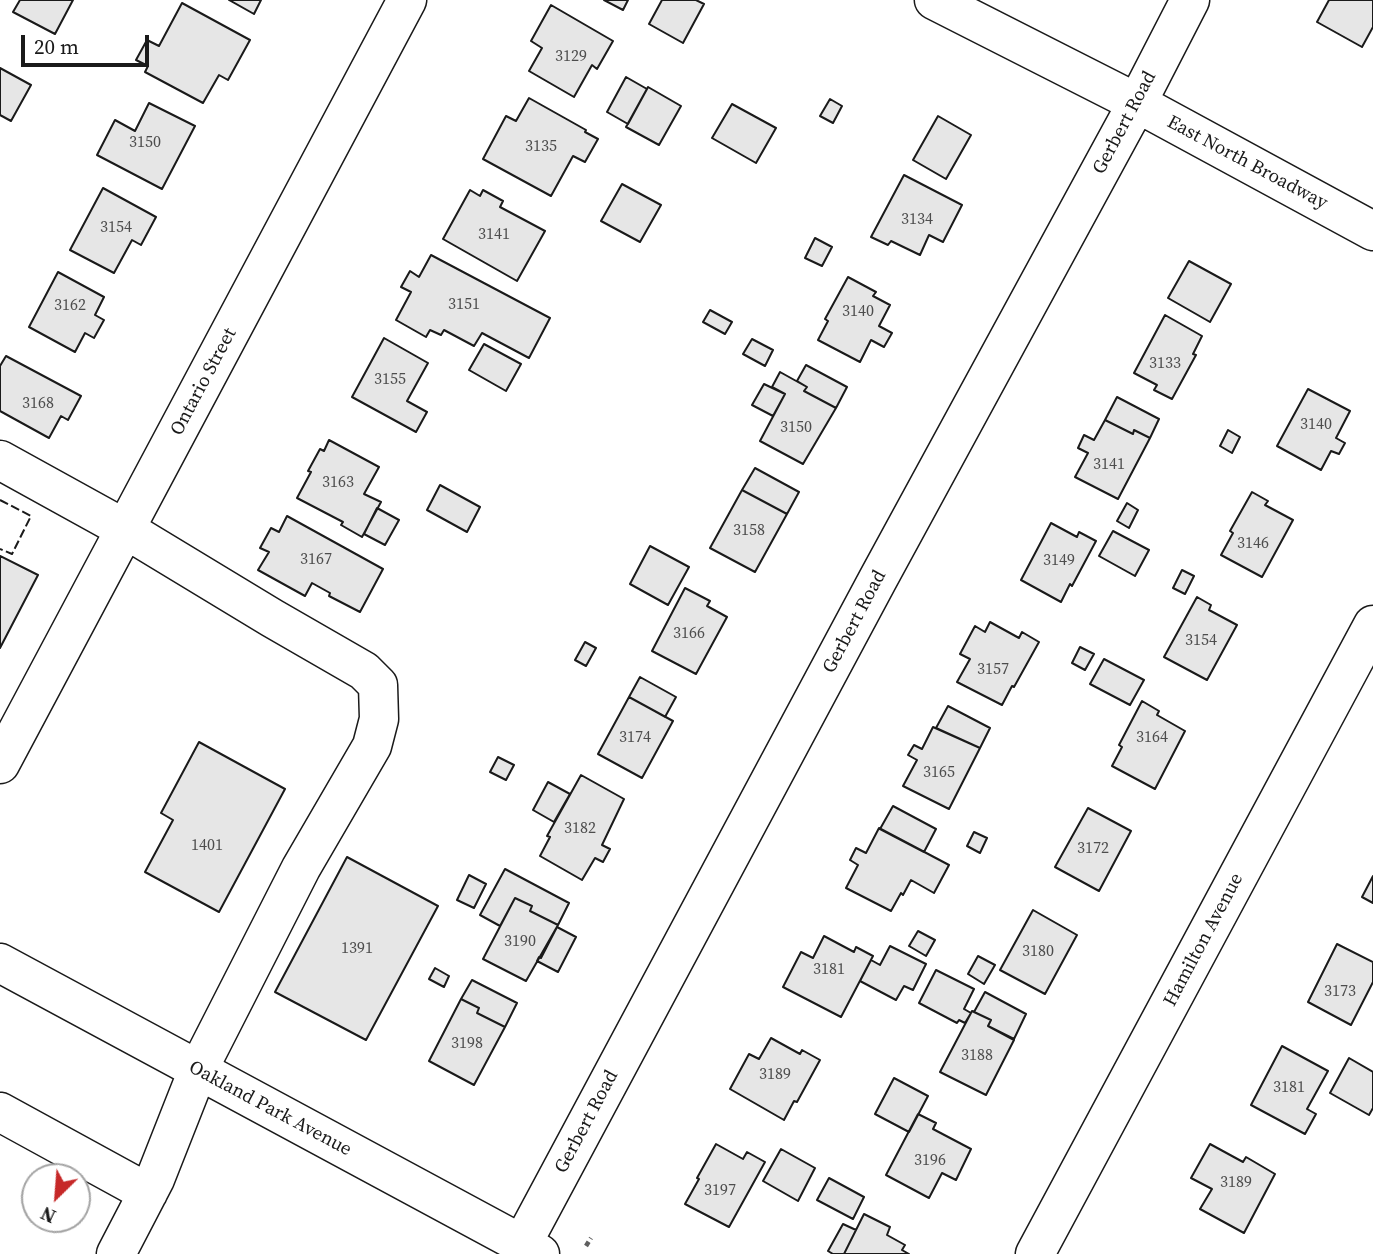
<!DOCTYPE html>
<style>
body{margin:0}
#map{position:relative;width:1373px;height:1254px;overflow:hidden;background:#fff;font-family:"Source Serif 4",serif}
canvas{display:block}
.north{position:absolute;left:21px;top:1163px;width:70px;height:70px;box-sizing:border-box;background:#fff;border:2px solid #a3a3a3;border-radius:50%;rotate:205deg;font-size:19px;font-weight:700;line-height:28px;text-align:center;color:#1a1a1a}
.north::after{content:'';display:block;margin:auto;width:24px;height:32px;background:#c62828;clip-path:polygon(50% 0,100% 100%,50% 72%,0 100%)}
.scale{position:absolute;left:21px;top:35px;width:128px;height:32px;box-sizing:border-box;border:4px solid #1a1a1a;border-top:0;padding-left:9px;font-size:21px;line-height:24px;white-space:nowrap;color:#1a1a1a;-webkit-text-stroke:5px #fff;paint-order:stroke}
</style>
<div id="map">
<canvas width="1373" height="1254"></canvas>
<div class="north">N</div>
<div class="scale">20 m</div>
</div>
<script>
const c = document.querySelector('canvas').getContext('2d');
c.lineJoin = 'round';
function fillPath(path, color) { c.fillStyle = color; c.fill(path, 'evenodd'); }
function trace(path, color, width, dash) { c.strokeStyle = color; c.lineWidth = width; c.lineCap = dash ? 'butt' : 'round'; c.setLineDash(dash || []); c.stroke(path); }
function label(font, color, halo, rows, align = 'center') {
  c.font = font + ' "Source Serif 4",serif'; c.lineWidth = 5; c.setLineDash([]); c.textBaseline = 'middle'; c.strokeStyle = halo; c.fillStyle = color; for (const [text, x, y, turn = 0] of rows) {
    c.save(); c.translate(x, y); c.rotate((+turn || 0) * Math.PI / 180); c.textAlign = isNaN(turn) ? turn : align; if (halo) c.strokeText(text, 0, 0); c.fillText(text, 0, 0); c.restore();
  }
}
const building = new Path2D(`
 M20,0H73L55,34L13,12Z
 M229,0H261L254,14Z
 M604,0H628L623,10Z
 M662,0H696L704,4L683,43L649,24Z
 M1329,0H1373V27L1362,47L1317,22Z
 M182,3L250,40L228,80L219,75L203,103L145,72L148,66L136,60L147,40L159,46Z
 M551,5L613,41L597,69L592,65L574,97L529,71L542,48L531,41Z
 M0,68L31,85L11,121L0,115Z
 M626,77L647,89L628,124L607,112Z
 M648,87L681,106L659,145L626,127Z
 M529,98L586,130L585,132L598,139L585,162L573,156L551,196L483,159L506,116L516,121Z
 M830,99L842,106L833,123L820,116Z
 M149,103L195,126L162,189L97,155L115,120L135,131Z
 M732,104L776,128L756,163L712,138Z
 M938,116L971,135L946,179L913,160Z
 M904,175L962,205L943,242L929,235L920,255L891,241L888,245L871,237Z
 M622,184L661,205L640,242L601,221Z
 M103,188L156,217L141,245L132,240L114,273L70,250Z
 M470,190L480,196L483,190L503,201L500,207L545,231L517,281L443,239Z
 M815,238L832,247L822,266L805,258Z
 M431,255L550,318L529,358L482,333L474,346L444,330L441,335L430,330L426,337L396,320L411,292L401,287L410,271L419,277Z
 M1189,261L1231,284L1210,322L1168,298Z
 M58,272L104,297L95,315L104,320L94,338L85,333L75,352L29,327Z
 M848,277L876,292L873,296L890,305L879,326L892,333L884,347L871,340L860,362L818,340L828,321L825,319Z
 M710,310L732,322L725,334L703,322Z
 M1165,315L1202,336L1193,354L1196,355L1172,399L1154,390L1157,385L1134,373Z
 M384,338L428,363L407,401L427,412L416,432L352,397Z
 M752,339L773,350L765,366L743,354Z
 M484,344L521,364L506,391L469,370Z
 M6,356L81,396L68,420L61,416L49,438L0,411V366Z
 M806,365L847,387L836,408L804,391L807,387L797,381Z
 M780,372L807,387L804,391L836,408L803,464L760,441L785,394L772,387Z
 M764,384L785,394L773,416L752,405Z
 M1308,389L1350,411L1336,438L1345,443L1339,454L1331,451L1321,470L1277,446Z
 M1117,397L1159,419L1150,438L1134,430L1133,434L1105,420Z
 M1105,420L1133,434L1134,430L1150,438L1118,499L1075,477L1088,453L1078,448L1084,435L1094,440Z
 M1228,430L1240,437L1232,453L1220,446Z
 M329,440L379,467L364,494L381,502L362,537L341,525L343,522L297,498L311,472L308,471L320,449L324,451Z
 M755,468L799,492L787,514L742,490Z
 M440,485L480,507L467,532L427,510Z
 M742,490L787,514L755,572L710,548Z
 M1252,492L1268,501L1265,505L1293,520L1262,577L1221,555L1233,533L1230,531Z
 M1127,503L1138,510L1129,528L1117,521Z
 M377,508L399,520L385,545L364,534Z
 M287,516L383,569L360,612L329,596L330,593L312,583L305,596L258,570L269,552L260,548L271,528L279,532Z
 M1051,523L1077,537L1079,532L1096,541L1072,586L1070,584L1061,602L1021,580Z
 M1113,531L1149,550L1135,576L1099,556Z
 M650,546L689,567L668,605L630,584Z
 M0,556L38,575L0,648Z
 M1182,570L1194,576L1185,594L1173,588Z
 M685,588L710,601L707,606L727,617L696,674L652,651Z
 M1197,597L1211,605L1209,610L1237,625L1207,680L1164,657Z
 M990,622L1019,638L1022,632L1039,642L1014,687L1012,686L1002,705L957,682L970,659L960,654L975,626L985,632Z
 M585,642L596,648L586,666L575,660Z
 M1080,647L1094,654L1085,670L1072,663Z
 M1104,659L1144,680L1130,705L1090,684Z
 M640,677L676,697L665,717L629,697Z
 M629,697L673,721L642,778L598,754Z
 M1142,701L1159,711L1157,715L1185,731L1155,789L1112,766L1122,747L1119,745Z
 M948,706L990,728L980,748L936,728Z
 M933,727L980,748L949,809L903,786L917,760L908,755L914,745L922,749Z
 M199,742L285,789L219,912L145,872L173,820L161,813Z
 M498,757L514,765L506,780L490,772Z
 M581,775L624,799L602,845L610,849L603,862L595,858L582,880L540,856L550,837L547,836Z
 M548,782L570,794L554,822L533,810Z
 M893,806L936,829L924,852L880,829Z
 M1088,808L1131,831L1099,891L1055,867Z
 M879,828L949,865L934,893L911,880L903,895L901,893L891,911L846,888L858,865L850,860L856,848L866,853Z
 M974,832L987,838L980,853L967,846Z
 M347,857L438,906L366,1040L275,992Z
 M505,869L569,903L558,925L530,911L532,906L515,898L500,926L480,915Z
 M469,875L486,884L474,908L457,900Z
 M1373,876V903L1362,897Z
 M515,898L532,906L530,911L558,925L526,981L483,959Z
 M1033,910L1077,935L1045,994L1000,970Z
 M557,927L576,937L558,972L537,961L539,957L541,958Z
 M918,931L935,940L926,956L909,946Z
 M824,936L854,952L856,947L873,956L841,1017L783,987L801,952L813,958Z
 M1337,944L1373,962V982L1351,1025L1308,1002Z
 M890,946L926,964L913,990L904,986L896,1000L860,981L871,960L880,965Z
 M978,956L995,965L984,984L968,974Z
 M435,968L449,976L444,987L429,979Z
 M936,970L974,989L964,1009L971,1013L965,1023L959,1020L957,1023L919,1003Z
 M472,980L517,1003L505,1027L477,1013L479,1008L461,999Z
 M985,992L1026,1014L1014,1039L988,1026L991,1020L974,1012Z
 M461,999L479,1008L477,1013L505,1027L474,1085L429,1061Z
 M972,1011L991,1020L988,1026L1014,1040L986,1095L940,1072Z
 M771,1038L800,1054L802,1050L820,1060L797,1102L794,1101L784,1120L730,1089L749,1054L759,1059Z
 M1282,1046L1328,1071L1307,1109L1316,1114L1305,1134L1251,1105Z
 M1349,1058L1373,1072V1108L1369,1115L1330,1093Z
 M894,1078L928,1096L909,1132L875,1114Z
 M918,1114L936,1123L933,1129L971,1149L956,1180L942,1173L929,1198L886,1175Z
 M716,1144L743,1159L747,1152L765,1162L729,1227L685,1204L699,1179L697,1178Z
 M1210,1144L1243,1162L1246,1157L1275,1174L1244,1233L1200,1209L1212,1189L1191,1178Z
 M781,1149L815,1168L798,1201L763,1181Z
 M829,1178L864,1197L853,1219L817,1200Z
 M864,1214L890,1227L887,1235L905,1245L902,1250L909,1254H844Z
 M843,1224L856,1230L844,1254H833L828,1251Z`);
const path = new Path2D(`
 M586,1246L591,1238`);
const minor = new Path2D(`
 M934,0L1137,103L1373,231
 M0,460L125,529L272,618L364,671L378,685L379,719L372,746L301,868L198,1070L155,1179L116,1254
 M0,764L407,0
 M0,1112L148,1193
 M522,1244L878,579L1137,103L1190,0
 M1035,1254L1373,625`);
const major = new Path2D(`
 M0,963L540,1254`);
const fence = new Path2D(`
 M0,500L31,516L12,554L0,549`);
const numberNames = [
 ["3129",571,57],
 ["3150",145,143],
 ["3135",541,147],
 ["3134",917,220],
 ["3154",116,228],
 ["3141",494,235],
 ["3151",464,305],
 ["3162",70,306],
 ["3140",858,312],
 ["3133",1165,364],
 ["3155",390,380],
 ["3168",38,404],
 ["3140",1316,425],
 ["3150",796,428],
 ["3141",1109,465],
 ["3163",338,483],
 ["3158",749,531],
 ["3146",1253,544],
 ["3167",316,560],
 ["3149",1059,561],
 ["3166",689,634],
 ["3154",1201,641],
 ["3157",993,670],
 ["3174",635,738],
 ["3164",1152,738],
 ["3165",939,773],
 ["3182",580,829],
 ["1401",207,846],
 ["3172",1093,849],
 ["3190",520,942],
 ["1391",357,949],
 ["3180",1038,952],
 ["3181",829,970],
 ["3173",1340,992],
 ["3198",467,1044],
 ["3188",977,1056],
 ["3189",775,1075],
 ["3181",1289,1088],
 ["3196",930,1161],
 ["3189",1236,1183],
 ["3197",720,1191]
];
const streetNames = [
 ["Gerbert Road",1125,123,-62],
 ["East North Broadway",1247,163,28],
 ["Ontario Street",204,382,-62],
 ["Gerbert Road",855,622,-62],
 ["Hamilton Avenue",1204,940,-62],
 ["Oakland Park Avenue",270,1109,28],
 ["Gerbert Road",587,1122,-62]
];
fillPath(building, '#e6e6e6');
trace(building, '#1a1a1a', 2);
trace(minor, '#1a1a1a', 41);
trace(major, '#1a1a1a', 41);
trace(path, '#5f5f5f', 4.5, [5, 3.5]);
trace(minor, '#fff', 38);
trace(major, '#fff', 38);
trace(fence, '#1a1a1a', 2, [9, 3.5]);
label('16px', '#4d4d4d', null, numberNames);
label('19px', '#1a1a1a', '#fff', streetNames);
</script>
